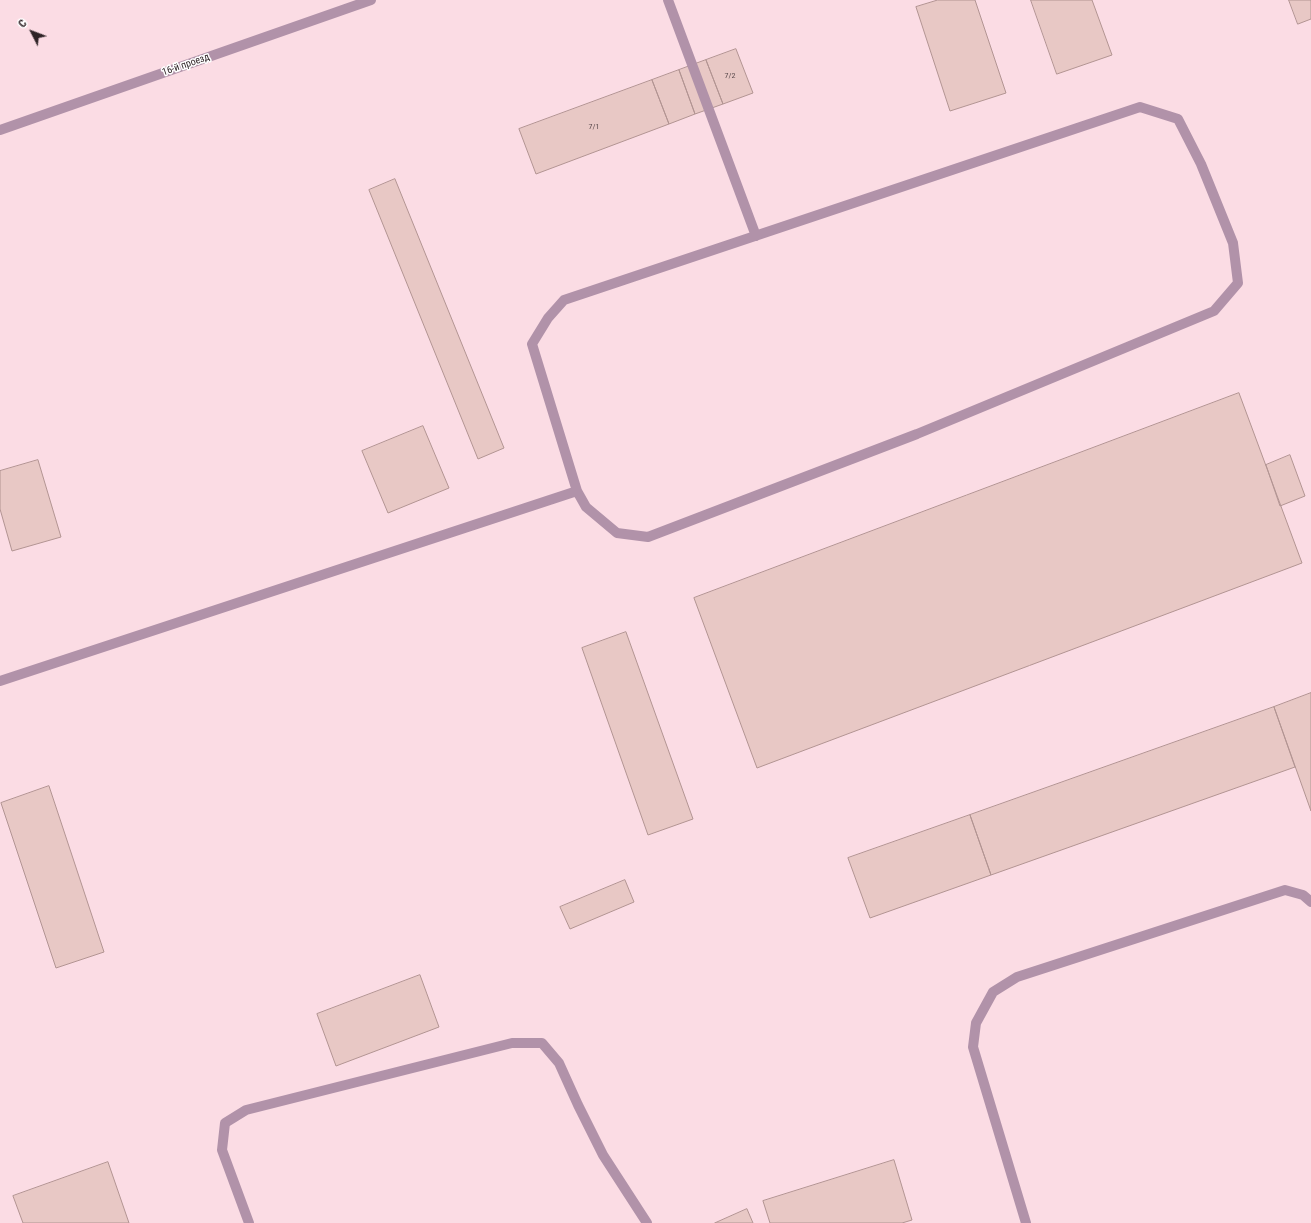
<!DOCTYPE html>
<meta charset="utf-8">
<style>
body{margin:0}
#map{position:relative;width:1311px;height:1223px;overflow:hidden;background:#fbdce4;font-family:"Roboto Condensed",sans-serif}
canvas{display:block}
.north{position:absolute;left:12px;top:12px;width:40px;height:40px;-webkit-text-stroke:3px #fff;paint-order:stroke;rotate:312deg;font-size:11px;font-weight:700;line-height:16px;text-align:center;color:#2e2326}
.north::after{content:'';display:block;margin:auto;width:14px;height:18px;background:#2e2326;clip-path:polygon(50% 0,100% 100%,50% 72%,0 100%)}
</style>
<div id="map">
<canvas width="1311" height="1223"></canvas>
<div class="north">С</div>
</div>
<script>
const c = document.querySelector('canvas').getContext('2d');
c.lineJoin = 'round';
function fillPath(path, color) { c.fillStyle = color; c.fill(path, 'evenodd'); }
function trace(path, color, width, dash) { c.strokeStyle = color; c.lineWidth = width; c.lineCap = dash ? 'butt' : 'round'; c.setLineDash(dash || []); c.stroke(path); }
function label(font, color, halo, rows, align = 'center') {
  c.font = font + ' "Roboto Condensed",sans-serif'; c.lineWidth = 3; c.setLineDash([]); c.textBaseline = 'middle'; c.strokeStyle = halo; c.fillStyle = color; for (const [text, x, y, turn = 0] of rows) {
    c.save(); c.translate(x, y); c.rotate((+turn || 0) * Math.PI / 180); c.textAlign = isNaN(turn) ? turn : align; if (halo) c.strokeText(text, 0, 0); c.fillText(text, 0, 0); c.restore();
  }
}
const building = new Path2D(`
 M938,0H975L1006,93L950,111L916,7Z
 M1031,0H1092L1112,55L1057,74Z
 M1289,0H1311V19L1298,24Z
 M736,49L753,93L723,104L706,60Z
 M706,60L723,104L695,114L679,70Z
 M679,70L695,114L669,124L652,80Z
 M652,80L669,124L536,174L519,129Z
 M395,179L504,448L478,459L369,190Z
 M1239,393L1302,563L757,768L694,598Z
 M423,426L449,488L388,513L362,451Z
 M1290,455L1305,496L1280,506L1266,465Z
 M38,460L61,537L12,551L0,509V471Z
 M626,632L693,819L648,835L582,648Z
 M1311,693V811L1274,707Z
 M1274,707L1295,767L991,875L970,815Z
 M49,786L104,952L56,968L1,803Z
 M970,815L991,875L870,918L848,858Z
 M625,880L634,902L570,929L560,907Z
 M420,975L439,1027L336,1066L317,1014Z
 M894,1160L912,1220L902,1223H770L763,1201Z
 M108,1162L129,1223H23L13,1196Z
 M747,1209L753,1223H715Z`);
const service = new Path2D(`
 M668,0L756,236
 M1140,107L1178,119L1201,164L1233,243L1238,283L1214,311L917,434L648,537L617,533L586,507L577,491L532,344L548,318L564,300Z
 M0,681L577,491
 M249,1223L222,1150L225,1123L246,1110L512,1043H542L559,1063L578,1105L603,1155L647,1223
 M1026,1223L973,1047L976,1023L993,992L1017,977L1285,890L1303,895L1311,902`);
const minor = new Path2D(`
 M0,130L371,0`);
const numberNames = [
 ["7/2",730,76],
 ["7/1",594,127]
];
const streetNames = [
 ["16-й проезд",186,65,-19]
];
fillPath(building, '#e8c8c5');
trace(building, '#b29492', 1);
trace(service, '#b192a9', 10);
trace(minor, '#b192a9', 10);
label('8px', '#5c4c4e', null, numberNames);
label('10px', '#2e2326', '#fff', streetNames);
</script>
